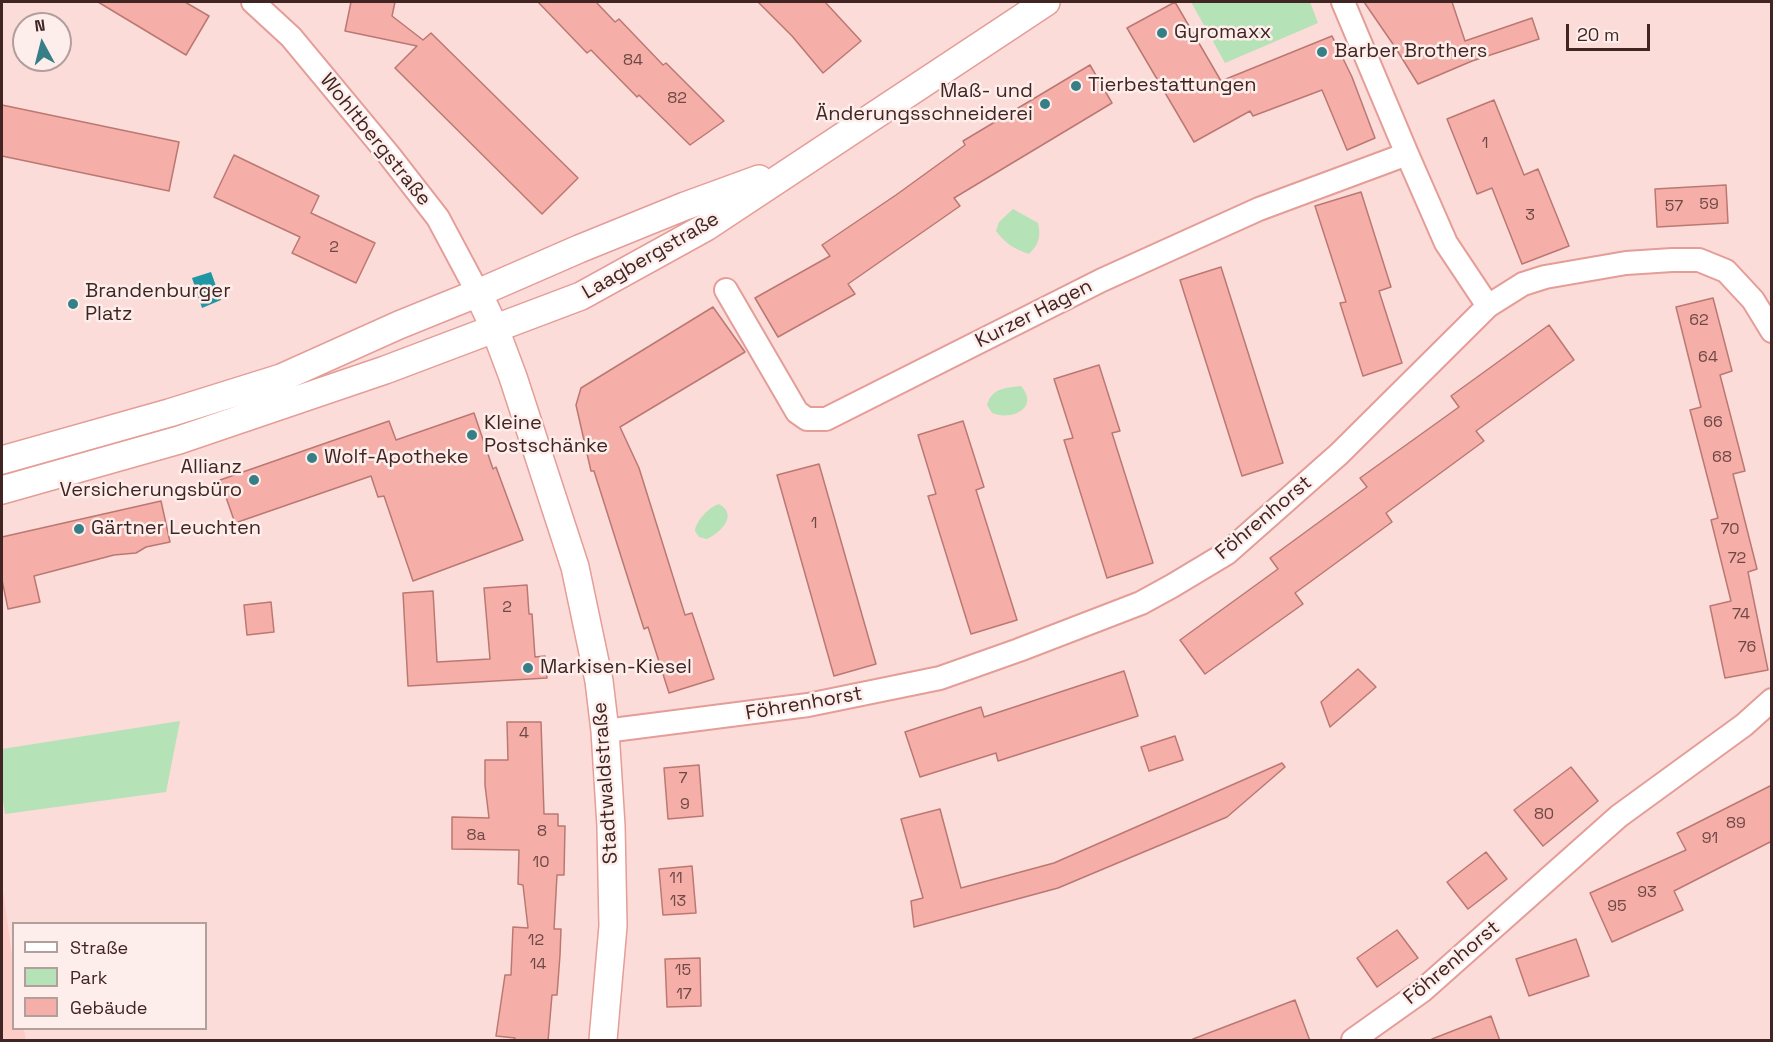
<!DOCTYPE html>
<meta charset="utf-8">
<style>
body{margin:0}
#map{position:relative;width:1773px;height:1042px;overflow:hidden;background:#fbdcd9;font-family:"Space Grotesk",sans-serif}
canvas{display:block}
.frame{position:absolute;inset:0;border:3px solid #412522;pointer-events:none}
.legend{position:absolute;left:12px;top:922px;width:195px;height:108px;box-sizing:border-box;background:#fdeeec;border:2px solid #b29e9b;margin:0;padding:8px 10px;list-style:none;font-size:18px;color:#412522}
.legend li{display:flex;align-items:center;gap:12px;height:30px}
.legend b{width:30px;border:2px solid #b29e9b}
.north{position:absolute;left:12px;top:12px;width:60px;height:60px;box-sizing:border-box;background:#fdeeec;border:2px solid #b29e9b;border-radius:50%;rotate:353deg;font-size:16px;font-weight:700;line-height:24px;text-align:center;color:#412522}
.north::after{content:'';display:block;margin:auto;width:21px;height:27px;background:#377f87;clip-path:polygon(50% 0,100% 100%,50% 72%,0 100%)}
.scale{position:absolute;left:1566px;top:24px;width:84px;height:27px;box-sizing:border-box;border:3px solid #412522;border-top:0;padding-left:8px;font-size:18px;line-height:21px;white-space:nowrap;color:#412522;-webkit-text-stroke:4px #fdeeec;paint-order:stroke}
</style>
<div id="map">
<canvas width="1773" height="1042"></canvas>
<div class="frame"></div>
<ul class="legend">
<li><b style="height:8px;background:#fff"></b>Straße</li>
<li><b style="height:16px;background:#b5e2b6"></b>Park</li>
<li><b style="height:16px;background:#f6afa8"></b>Gebäude</li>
</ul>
<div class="north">N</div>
<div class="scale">20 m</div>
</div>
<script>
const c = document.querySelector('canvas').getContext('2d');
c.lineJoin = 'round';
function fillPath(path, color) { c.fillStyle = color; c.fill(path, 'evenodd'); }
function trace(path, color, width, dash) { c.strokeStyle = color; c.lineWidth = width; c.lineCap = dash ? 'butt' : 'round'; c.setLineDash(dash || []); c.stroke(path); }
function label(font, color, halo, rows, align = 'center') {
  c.font = font + ' "Space Grotesk",sans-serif'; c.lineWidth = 5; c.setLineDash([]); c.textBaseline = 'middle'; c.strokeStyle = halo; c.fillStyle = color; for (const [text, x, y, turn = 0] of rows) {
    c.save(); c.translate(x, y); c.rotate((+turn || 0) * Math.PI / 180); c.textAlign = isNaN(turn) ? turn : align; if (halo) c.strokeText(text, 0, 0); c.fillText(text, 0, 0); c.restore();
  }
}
const built = new Path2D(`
 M2,884L13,962L14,1028L24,1029L26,1040H2Z`);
const green = new Path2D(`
 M1191,2H1310L1318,23L1225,63Z
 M1013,209L1038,223C1041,237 1039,244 1029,254C1014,249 1005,243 996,231L999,222Z
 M1021,386C1040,408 1012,421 992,413L987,405C992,388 1005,388 1021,386Z
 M719,504C739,515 720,533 707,539L699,537L695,531C696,521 709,507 719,504Z
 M180,721L166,792L5,814L2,794V749Z`);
const water = new Path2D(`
 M211,272L221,300L202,308L192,278Z`);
const building = new Path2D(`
 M98,2H185L209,16L186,55Z
 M351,2H395L392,16L423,40L431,33L578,178L542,214L395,68L417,46L345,31Z
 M538,2H596L615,22L619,19L663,65L666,63L724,121L690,145L639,95L637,97L591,50L587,53Z
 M758,2H825L861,41L823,73L792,36Z
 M1175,2L1221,81L1332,36L1352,77L1375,138L1347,150L1322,90L1253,116L1250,111L1194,142L1127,28Z
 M1364,2H1452L1465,41L1532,18L1539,39L1472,61L1418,84L1395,47Z
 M1090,65L1112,103L954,198L960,206L848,284L855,294L778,337L755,298L830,256L822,245L896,195L965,145L963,141Z
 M1494,100L1524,175L1538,169L1569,246L1522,264L1492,188L1477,194L1447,119Z
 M2,105L179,142L169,191L2,156Z
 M234,155L319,196L311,213L375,243L356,283L292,253L300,237L214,197Z
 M1726,185L1728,223L1657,227L1655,189Z
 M1361,192L1391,287L1379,291L1402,363L1363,376L1340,303L1346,302L1315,206Z
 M1221,267L1283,463L1242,476L1180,280Z
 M1713,298L1732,371L1720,375L1745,471L1733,474L1757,569L1748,572L1768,670L1725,678L1710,606L1731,601L1711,520L1718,518L1690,410L1701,407L1676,307Z
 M713,307L745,352L620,427L639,468L685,615L692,613L714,679L669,693L648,627L644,629L594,471H591L576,405L581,388Z
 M1549,325L1574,360L1476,431L1484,441L1386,513L1392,522L1295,593L1303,604L1205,674L1180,640L1278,569L1270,558L1367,487L1360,478L1459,407L1451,396Z
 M1099,365L1120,431L1112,433L1153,563L1107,578L1064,440L1073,438L1054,379Z
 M474,413L493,469L496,467L523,540L413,581L384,496L378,497L371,476L235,523L220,480L389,421L396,440Z
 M963,421L984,487L976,490L1017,620L971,634L928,496L936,494L918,435Z
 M819,464L876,664L834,676L777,475Z
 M161,501L170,542L146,547L136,553L114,555L34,576L40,602L8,609L2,580V537Z
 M527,585L529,614H532L535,657L545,656L547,678L408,686L403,593L433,591L437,662L490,659L484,588Z
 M271,602L274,632L247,635L244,605Z
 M1358,669L1376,687L1330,727L1321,702Z
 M1124,671L1138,716L998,761L996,753L920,777L905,732L981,707L984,717Z
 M507,722H541L544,814H558V826H565L564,875H557L554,929H561L560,955L557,995H552L548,1041H514L515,1038L496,1036L505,975H511L513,927L528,928L523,885L518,884L519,850L452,849V817L489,818L485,785V760H508Z
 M1175,736L1183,760L1149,771L1141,747Z
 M1282,763L1285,767L1227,817L1058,888L914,927L911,901L923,898L901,819L940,809L961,888L1054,863Z
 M699,765L703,816L668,819L664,768Z
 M1571,767L1598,801L1543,846L1514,810Z
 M1772,785V841L1674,891L1683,910L1612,942L1590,893L1686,850L1677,833Z
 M1486,852L1507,879L1468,909L1447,882Z
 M692,866L696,913L663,915L659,869Z
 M1397,930L1418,958L1377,987L1357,958Z
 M1576,939L1589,976L1529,996L1516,959Z
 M700,958L701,1006L667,1007L665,959Z
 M1295,1000L1310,1041H1193V1039Z
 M1491,1016L1500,1041H1432V1039Z`);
const minor = new Path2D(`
 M253,2L291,37L389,155L438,218L478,293
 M1343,2L1407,154L1446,243L1488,306
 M726,290L797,412L807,419H826L1102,280L1259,209L1407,154
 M605,731L808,705L940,678L1019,650L1141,603L1172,586L1227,553L1339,454L1488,306L1523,284L1545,277L1626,263L1672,260H1699L1726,271L1753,300L1772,331
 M1353,1040L1422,991L1619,816L1744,725L1772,700`);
const tertiary = new Path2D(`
 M478,293L495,329L513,377L575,567L599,681L605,731L611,826L613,926L603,1040
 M2,460L169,413L281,378L399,325L478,293L579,249L685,206L759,179
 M2,490L179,440L385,370L581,296L706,227L1046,2`);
const markers = [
 [1162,33,6,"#377f87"],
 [1322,52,6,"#377f87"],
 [1076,86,6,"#377f87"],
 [1045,104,6,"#377f87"],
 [73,304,6,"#377f87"],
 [472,435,6,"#377f87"],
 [312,458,6,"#377f87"],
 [254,480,6,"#377f87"],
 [79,529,6,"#377f87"],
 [528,668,6,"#377f87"]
];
const numberNames = [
 ["84",633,61],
 ["82",677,99],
 ["1",1485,144],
 ["59",1709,205],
 ["57",1674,207],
 ["3",1530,216],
 ["2",334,248],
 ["62",1699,321],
 ["64",1708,358],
 ["66",1713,423],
 ["68",1722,458],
 ["1",814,524],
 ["70",1730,530],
 ["72",1737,559],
 ["2",507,608],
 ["74",1741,615],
 ["76",1747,648],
 ["4",524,734],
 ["7",683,779],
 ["9",685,805],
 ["80",1544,815],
 ["89",1736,824],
 ["8",542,832],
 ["8a",476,836],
 ["91",1710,839],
 ["10",541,863],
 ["11",676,879],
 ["93",1647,893],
 ["13",678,902],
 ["95",1617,907],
 ["12",536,941],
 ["14",538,965],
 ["15",683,971],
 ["17",684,995]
];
const poiNames = [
 ["Gyromaxx",1174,33],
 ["Barber Brothers",1334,52],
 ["Tierbestattungen",1088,86],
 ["Maß- und",1033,92,"right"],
 ["Änderungsschneiderei",1033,115,"right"],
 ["Brandenburger",85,292],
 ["Platz",85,315],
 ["Kleine",484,424],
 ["Postschänke",484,447],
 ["Wolf-Apotheke",324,458],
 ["Allianz",242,468,"right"],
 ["Versicherungsbüro",242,491,"right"],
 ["Gärtner Leuchten",91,529],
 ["Markisen-Kiesel",540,668]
];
const streetNames = [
 ["Wohltbergstraße",375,140,51],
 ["Laagbergstraße",651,256,-30],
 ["Kurzer Hagen",1034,314,-27],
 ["Föhrenhorst",1264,518,-40],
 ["Föhrenhorst",804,704,-10],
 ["Stadtwaldstraße",606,783,-94],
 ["Föhrenhorst",1452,963,-40]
];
fillPath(built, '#feccc7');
fillPath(green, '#b5e2b6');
fillPath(water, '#1f97a3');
fillPath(building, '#f6afa8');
trace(building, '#bb7872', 1.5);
trace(minor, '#e49d97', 26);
trace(tertiary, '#e49d97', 30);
trace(minor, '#fff', 22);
trace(tertiary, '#fff', 27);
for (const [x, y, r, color] of markers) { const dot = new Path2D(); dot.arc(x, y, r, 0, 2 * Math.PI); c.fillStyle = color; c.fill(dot); trace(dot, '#fdeeec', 2); }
label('16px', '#6e4844', null, numberNames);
label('20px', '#412522', '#fdeeec', poiNames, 'left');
label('20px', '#412522', '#fdeeec', streetNames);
</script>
